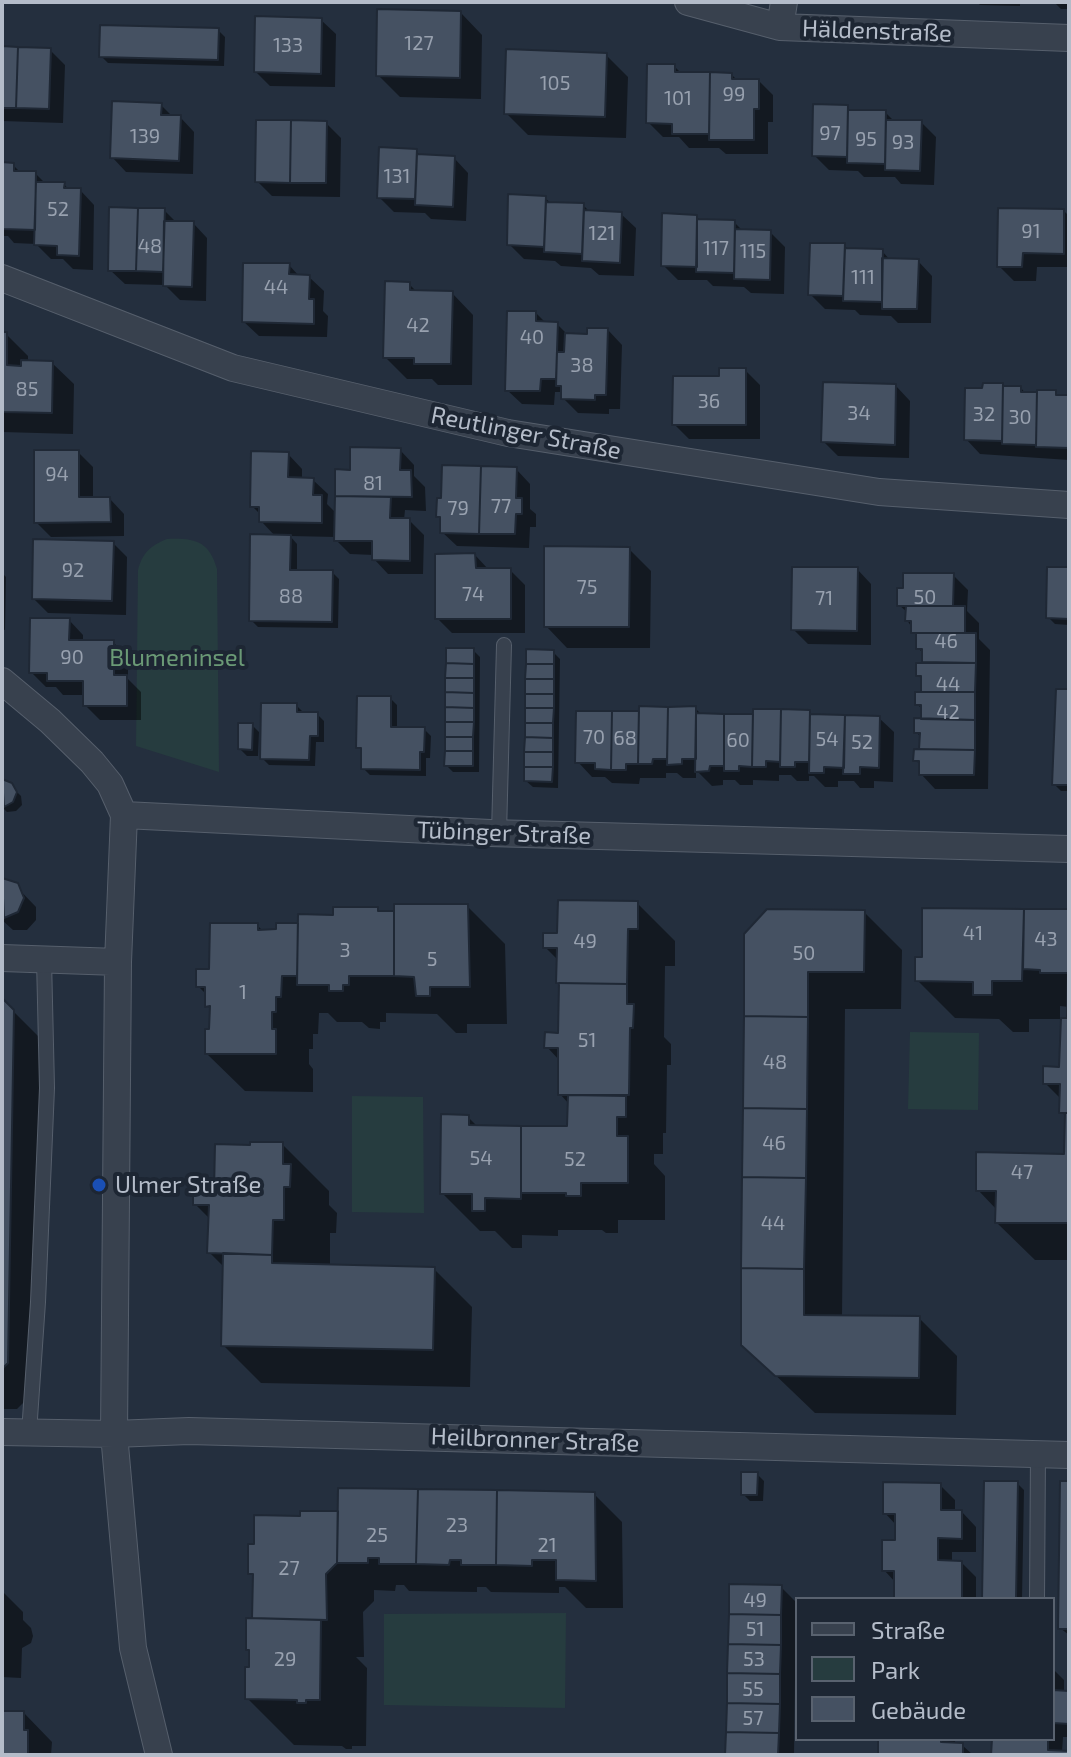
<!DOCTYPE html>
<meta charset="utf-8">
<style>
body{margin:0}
#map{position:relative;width:1071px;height:1757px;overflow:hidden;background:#242f3e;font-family:"Exo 2",sans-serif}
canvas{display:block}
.frame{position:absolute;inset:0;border:4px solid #b4bcc9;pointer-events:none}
.legend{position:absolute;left:795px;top:1597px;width:260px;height:144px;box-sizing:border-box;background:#1d2633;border:2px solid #59626f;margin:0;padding:10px 14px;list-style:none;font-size:24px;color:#b4bcc9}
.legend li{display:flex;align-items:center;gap:16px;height:40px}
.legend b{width:40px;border:2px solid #59626f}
</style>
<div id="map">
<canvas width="1071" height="1757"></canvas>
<div class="frame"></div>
<ul class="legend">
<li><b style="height:10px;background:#38414e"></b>Straße</li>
<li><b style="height:22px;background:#263c3f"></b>Park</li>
<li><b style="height:22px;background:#455162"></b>Gebäude</li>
</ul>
</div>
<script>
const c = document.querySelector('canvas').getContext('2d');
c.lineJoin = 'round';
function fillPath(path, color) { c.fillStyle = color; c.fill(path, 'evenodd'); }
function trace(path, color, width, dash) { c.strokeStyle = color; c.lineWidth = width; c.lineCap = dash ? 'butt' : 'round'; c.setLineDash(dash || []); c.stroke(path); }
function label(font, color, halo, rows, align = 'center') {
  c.font = font + ' "Exo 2",sans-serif'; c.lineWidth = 8; c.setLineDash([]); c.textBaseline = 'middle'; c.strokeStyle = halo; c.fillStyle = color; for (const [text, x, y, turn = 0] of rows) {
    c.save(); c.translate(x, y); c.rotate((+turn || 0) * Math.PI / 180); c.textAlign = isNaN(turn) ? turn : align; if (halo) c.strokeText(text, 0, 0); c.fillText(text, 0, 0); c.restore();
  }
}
const green = new Path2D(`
 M167,539C195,538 209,541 217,569L219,772L136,746L138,570C143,552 150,546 167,539Z
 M910,1032L979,1033L978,1110L908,1109Z
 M352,1096L423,1097L424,1213L352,1212Z
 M566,1613L565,1708L384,1705V1614Z`);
const shadow = new Path2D(`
 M977,2H1020V6L980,5Z
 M1054,2H1069V9H1061Z
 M461,13L482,35L481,99L400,97L378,75Z
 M321,20L336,34L335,87L270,86L256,72Z
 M218,30L225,37L224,66L108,63L101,56Z
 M2,48L50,50L65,65L63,123L2,121Z
 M606,55L628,77L626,138L528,135L506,113Z
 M674,66L682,74L732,75L738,81H759L773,95V122H768V154H726L719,148H689L679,137H663L648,122Z
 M161,105L173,117H180L194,132L193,174L126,172L112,157Z
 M847,107L852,112H885L895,122H921L936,137L934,185L901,184L895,177H864L858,171L829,170L814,155Z
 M326,123L341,138L340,197L272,196L257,181Z
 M416,151L422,157L454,158L468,173L466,221L431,219L425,213L394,212L379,197Z
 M2,164L13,165L21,173H35L46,184H64L69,190H80L94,205L93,270L73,269L63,259H51L36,244L14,243L8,236H2Z
 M545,198L552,204L583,205L591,213L621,214L636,228L634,276L599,275L591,268L561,266L555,261L524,259L509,244Z
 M164,210L177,223H193L207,238L206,301L180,300L165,285L125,284L110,270Z
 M1064,211L1069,216V267H1037L1036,281H1014L999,266Z
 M697,217L701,221L734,222L743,231L770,232L785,247L784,294L751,293L744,287L713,286L707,280H678L663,265Z
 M844,245L849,250L882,251L891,261H918L932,276L931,323H898L891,316L860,315L855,310L825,309L810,294Z
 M289,265L300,277H309L324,291L323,311L328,316L327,337L259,336L244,322Z
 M409,284L417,292L452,293L473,315L472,385H438L432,379H407L385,357Z
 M536,313L546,323L557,324L569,336H589L608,330L622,345L620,409H609V414L578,413L563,398V392H555L554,405L522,404L507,390Z
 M2,334H6L28,356V362L52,363L74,384L73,434L2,432Z
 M745,370L760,385V439H689L674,424L721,378Z
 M1003,385L1005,388H1021L1026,394L1055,392L1060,397H1069V460L980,454L966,439L984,390Z
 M896,386L910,401L909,458L838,456L823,441Z
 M400,450L414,465V476L425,487L426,511L405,510L404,520H409L424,535L423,574H388L374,559V555L350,554L336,540V537L290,536L297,544V572H332L339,579L338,628L258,627L251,620L276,537L261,521V515L252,506L288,454L302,469V479L313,480L328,494L327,504L336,513L337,471L352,472Z
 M78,452L93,467V499H110L124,514V536L51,537L36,522Z
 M516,469L530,484V509L536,514V527H530L529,548L457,546L442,532V520L438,516Z
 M113,543L127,557L126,615L48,613L34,599Z
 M629,549L651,571L650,648H567L546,626Z
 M475,555L489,570H510L525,585V633H452L437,618Z
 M857,569L871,584V645L808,644L793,629Z
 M1069,569V625L1055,624L1048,617Z
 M2,573L6,577L5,630L2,629Z
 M953,575L968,590L967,611L979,623V639L990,650L988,789H935L921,774V765L915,760L921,751L922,738L916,732L923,721V710L917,704L923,694V681L918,675L924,664V654L918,648V637L907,620L908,613L899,605Z
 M69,620L83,635V642H113L128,657V679L141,692V720H100L85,705V695H63L56,687H46L31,672Z
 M473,650L480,657L479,772H453L446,765Z
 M553,652L560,659L558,788L533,787L526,781Z
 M1069,691V791H1061L1054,784Z
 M390,698L397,705V729H424L431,736L430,758H426V776L370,775L363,768V752L358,747Z
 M296,705L303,712L317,714L324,721V742H316L315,766L269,765L262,758Z
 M641,708H695L702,715L755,716V711L809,712L814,717L879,718L894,732L893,782L874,781V788H860L854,781H838V787H825L814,776H809V781H797L791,775H779V781L753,780V785H740L735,780H723V785L712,786L699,773H696V778H683L677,773H666V778H640L639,784L612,783L605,777H592L578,762L640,714Z
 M252,725L259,732L258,756H247L240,749Z
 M2,782H7L21,796L22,805L16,811L7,812L2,807Z
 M2,881H11L36,907V920L27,930H13L2,920Z
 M637,903L675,941V966H665L664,1037L671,1044V1065H667L666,1133H663V1154H654V1164L665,1176V1220H618V1233H606L602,1230H558V1236L522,1235V1248H512L495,1231H480L442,1193L468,1117L478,1127L569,1128V1104L560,1094V1061L547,1047L560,1035L559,961L545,947L559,935Z
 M467,906L505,944L507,1024H467V1033H456L437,1014L386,1013V1022H380V1029L369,1028L362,1022H337L328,1013H319L318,1034H313V1049H309V1064L313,1069V1092L245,1091L207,1054L211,1031L212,1010L207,1006V995L198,986L257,925L264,932L377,909L381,913Z
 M924,910L1069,911V1007L1060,1006V1019H1029V1032H1013L999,1019L955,1018L917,980L924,959Z
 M864,912L902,950L901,1009H845L842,1317L919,1318L957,1356L956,1415L815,1413L743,1344L746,935Z
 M2,1000L42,1040L35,1391L17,1409H2Z
 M1069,1009V1260H1035L997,1223V1210L978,1190L1066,1156L1067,1117L1061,1112V1099L1045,1083L1061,1069Z
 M282,1144L329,1191V1205L337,1213L336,1233H330V1267L434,1269L472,1307L470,1387L261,1383L223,1345L224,1267L209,1252L210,1219L195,1204L216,1193Z
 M757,1474L764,1481L763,1501H750L743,1494Z
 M1017,1483L1024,1490L1022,1599H984Z
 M1069,1483V1635L1060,1628Z
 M940,1485L955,1500V1512H962L976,1527V1552H952V1562L962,1563L976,1577V1599H896V1583L884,1570L897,1542V1526L885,1513Z
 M594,1494L622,1522L623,1608H586L565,1587H559V1593L491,1592L486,1587H477V1592L409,1591L404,1585H396L395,1591L374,1590V1601L363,1612L364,1657H356L367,1668L366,1746H352V1749H346L342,1746L294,1745L247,1698L251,1652L248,1649L257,1620L254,1618L255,1578L250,1573L302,1518Z
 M781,1587L796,1602L794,1755H728Z
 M2,1591L23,1612V1620L31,1628L33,1636L31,1643L22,1648L21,1678L2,1677Z
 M1053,1669L1064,1680V1693H1069V1737H1063L1062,1752L1069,1753V1755H993L994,1739H1053Z
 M2,1713H24L52,1742L51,1755H2Z
 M880,1739H955V1745H962L973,1755H881Z`);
const building = new Path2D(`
 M377,9L461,11L460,78L376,76Z
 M255,16L322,18L321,74L254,72Z
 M100,25L219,28L218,60L99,57Z
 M2,46L18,47L16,108H2Z
 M18,47L51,48L49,109L16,108Z
 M506,49L607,53L605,117L504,114Z
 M647,64H675V72H710L709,134H672V124L646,123Z
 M710,72L732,73V79H759V109H754V140H709Z
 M112,101L162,103L161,115H181L179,161L110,158Z
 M813,104L848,105L847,157L812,156Z
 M848,110H886L885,164L847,163Z
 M256,120H291L290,183L255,182Z
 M291,120L327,121L326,183H290Z
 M886,120H922L920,171L885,170Z
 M379,147L417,149L415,199L377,198Z
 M417,154L455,156L453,207L415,205Z
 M2,162L14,163V171H36L35,230L2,229Z
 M36,182H65L64,188H81L79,256L57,255V246L34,245Z
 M508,194L546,196L544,247L507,245Z
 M546,202L584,203L582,254L544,252Z
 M109,207L138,208L136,271H108Z
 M138,208H165L163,272L136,271Z
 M998,208L1064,209V254L1023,253L1022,267H997Z
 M584,210L622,212L620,263L582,261Z
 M662,213L697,215V267L661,266Z
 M697,219L735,220L734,273L696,272Z
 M164,221H194L192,287L163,286Z
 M735,229L771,230L770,280L734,279Z
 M810,243H845L843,296L808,295Z
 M845,248L883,249L882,302L843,301Z
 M882,258L919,259L917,309H882Z
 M243,263H290L289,274L310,275L309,299H314V324L242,322Z
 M385,281L410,282V290L453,291L451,364H414V358H383Z
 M507,311H536V321L558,322L556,379H541L540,391H505Z
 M587,328H608L606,395H595V400L561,399V386H556L557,352H564L565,333L587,334Z
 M2,332H7V365L21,366V360L53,361L52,413L2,412Z
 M719,368H746V425H672L673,376H719Z
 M823,382L896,384L895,445L821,442Z
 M983,383H1003L1002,441L964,440L965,388H982Z
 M1003,386H1021V392H1037L1036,445L1002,444Z
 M1037,390H1056V395H1069V448L1036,447Z
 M350,447L401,448L400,470H411L412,497L335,496V469L350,470Z
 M34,450H79V497H110L111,522L34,523Z
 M251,451L289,452L288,477L314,478L313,495H322V523L259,522V507H250Z
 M442,465L481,466L479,534L440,533V517H436L437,498H441Z
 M481,466L517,467L516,498H522V514H516L515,534H479Z
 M335,496L391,497L390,518H410V561L372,560V541H334Z
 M250,534L291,535L290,570H333L332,622L249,621Z
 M33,539L114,541L112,601L32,599Z
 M544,546L630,547L629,627H544Z
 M475,553L476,568H511V619H435V554Z
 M792,567H858L857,631L791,630Z
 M1047,567H1069V619L1046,618Z
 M903,573H954L953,606H897V588H903Z
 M906,606H965V633H911V621H905Z
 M30,618H70L69,640H114V675H127V706H83V681H47V673H29Z
 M916,633H976V663L922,662V649H916Z
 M446,648H474V664L446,663Z
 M526,649L554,650V664H526Z
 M446,663L474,664V678H445Z
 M916,663H976L975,692H921V676H916Z
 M526,664H554V679H525Z
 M445,678H474V693L445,692Z
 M525,679H554V694H525Z
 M1056,689H1069V785H1052Z
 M445,692L474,693V708L445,707Z
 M915,692H975V720L921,719V705H915Z
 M525,694H554V708H525Z
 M357,696H391V727H425L424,752H420V770L361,769V748H356Z
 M261,703H297V712H318V736H310L309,760L260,759Z
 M639,706L668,707L667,759H653L652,764H638Z
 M696,706V759H682V764L667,765L668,707Z
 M445,707L474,708V722H445Z
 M525,708H554L553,723H525Z
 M753,709H781L780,762L766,761V767H752Z
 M781,709L810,710L809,762H795V767H780Z
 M576,711H612L611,770L595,769V763H575Z
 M612,711H639L638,764H626V770H611Z
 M696,713L724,714V766H710L709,771L695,772Z
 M724,714H753L752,767L739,766V771H724Z
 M810,714L845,715L844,768L824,767V773H809Z
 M845,715L880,716L879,768L860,767V774H843Z
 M914,718L975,720V750L919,749L920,733H914Z
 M445,722H474L473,737H445Z
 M238,723H253L252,750L238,749Z
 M525,723H553V738L525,737Z
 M445,737H473V751H445Z
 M525,737L553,738V752H524Z
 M914,749L975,750L974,775H919V761H913Z
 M445,751H473V766H444Z
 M524,752H553V767H524Z
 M524,767H553L552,782L524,781Z
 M2,779L12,783L17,792L13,802L4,807Z
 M2,878L18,883L24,898L18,912L4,918Z
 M558,900L638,901V929H628L627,984L556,983L557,948H543V933H557Z
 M394,904H468L470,987H430V996H416L414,977L394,976Z
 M333,907H378V911H394V976H349V985H343V991H329V985H297L298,914L333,915Z
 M922,908L1024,909L1022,981H992V995H973V982L915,981V957H922Z
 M767,909L865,910L864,972H808V1017L744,1016V934Z
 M1024,909H1069V1018H1067L1068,973H1040V970L1023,969Z
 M210,923H258V930L276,929V923H298L297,976H282L281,997H276V1012H272V1029H276V1054H205V1029H209L210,1006L205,1007V987H196V969H209Z
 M559,983L627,984V1004H634L633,1028H630L629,1095H558V1048H544L545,1032L558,1033Z
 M2,998L14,1010L8,1363L2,1369Z
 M744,1016L808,1017L807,1109L743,1108Z
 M1061,1018H1069V1113H1059L1060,1084H1043V1066L1059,1067Z
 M568,1095L626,1096V1117H617V1136H628V1183H581V1196H566V1193H521V1126H567Z
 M743,1108L807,1109L806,1178L742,1177Z
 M1065,1113H1069V1223H995L996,1191H976V1152L1064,1154Z
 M441,1114L469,1115V1125L521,1126V1199L485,1198V1211H472V1194H440Z
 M250,1142H283V1164H291L290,1187H284V1220H273L272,1255L207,1253L209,1205H193V1193L214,1191L215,1144L250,1145Z
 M742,1177L806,1178L804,1269L741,1268Z
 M223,1253L272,1255V1263L435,1267L433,1350L221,1346Z
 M741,1268L804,1269V1315L920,1316L919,1378L775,1376L741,1345Z
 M741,1472H758L757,1495H741Z
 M984,1481H1018L1016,1599H982Z
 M1060,1481H1069V1629H1058Z
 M883,1482L941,1483V1510H962V1539L938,1538V1560L962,1561V1599H894V1571H882V1540H895V1514H883Z
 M338,1488L418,1489L416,1564H379V1558H368V1563H337Z
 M418,1489L497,1490L496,1565H461V1560H450L449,1565L416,1564Z
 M497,1490L595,1492L596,1581L556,1580V1560H532V1566L496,1565Z
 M300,1511H338L337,1563L326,1574L327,1620L252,1618L253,1574H248V1544H254V1515L300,1516Z
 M729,1584L782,1585L781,1615L729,1614Z
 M729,1614L781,1615V1645L728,1644Z
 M246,1618L321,1620L320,1700H306V1703H297V1700L245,1699V1667H249V1650H246Z
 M728,1644L781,1645L780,1674L727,1673Z
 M727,1673L780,1674V1704L727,1703Z
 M1053,1690L1069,1691V1724L1053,1723Z
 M727,1703L780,1704L779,1733L726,1732Z
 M2,1711H24V1730H28V1755H2Z
 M726,1732L779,1733L778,1755H725Z
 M878,1739H941V1742L963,1743V1755H878Z
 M992,1739H1048V1750L1069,1751V1755H991Z`);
const service = new Path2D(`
 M499,833L504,645
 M29,1433L38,1302L47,1088L44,959
 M1037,1599L1038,1454`);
const minor = new Path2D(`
 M688,2L780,27L1069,38
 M780,27L784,2
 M2,278L233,368L508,433L879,492L1069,505
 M2,681L50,721L92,762L110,784L124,815L118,962L114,1434L133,1648L159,1755
 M124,815L490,833L1069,849
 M2,958L118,962
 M2,1432L114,1434L189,1431L1069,1455`);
const markers = [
 [99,1185,8,"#1a4fb4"]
];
const numberNames = [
 ["127",419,43],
 ["133",288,45],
 ["105",555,83],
 ["99",734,94],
 ["101",678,98],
 ["97",830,133],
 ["139",145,136],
 ["95",866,139],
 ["93",903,142],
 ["131",397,176],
 ["52",58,209],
 ["91",1031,231],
 ["121",602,233],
 ["48",150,246],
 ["117",716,248],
 ["115",753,251],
 ["111",863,277],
 ["44",276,287],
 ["42",418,325],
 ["40",532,337],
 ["38",582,365],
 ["85",27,389],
 ["36",709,401],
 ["34",859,413],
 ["32",984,414],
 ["30",1020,417],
 ["94",57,474],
 ["81",373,483],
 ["77",501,506],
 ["79",458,508],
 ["92",73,570],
 ["75",587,587],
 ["74",473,594],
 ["88",291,596],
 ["50",925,597],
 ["71",824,598],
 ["46",946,641],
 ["90",72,657],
 ["44",948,684],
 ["42",948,712],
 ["70",594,737],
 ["68",625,738],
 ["54",827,739],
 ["60",738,740],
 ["52",862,742],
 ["41",973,933],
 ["43",1046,939],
 ["49",585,941],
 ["3",345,950],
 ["50",804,953],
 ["5",432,959],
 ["1",243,992],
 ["51",587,1040],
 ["48",775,1062],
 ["46",774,1143],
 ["54",481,1158],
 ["52",575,1159],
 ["47",1022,1172],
 ["44",773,1223],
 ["23",457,1525],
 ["25",377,1535],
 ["21",547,1545],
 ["27",289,1568],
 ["49",755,1600],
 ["51",755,1629],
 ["29",285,1659],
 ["53",754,1659],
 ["55",753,1689],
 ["57",753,1718]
];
const streetNames = [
 ["Häldenstraße",877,31,2],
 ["Reutlinger Straße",526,433,11],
 ["Tübinger Straße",504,833,2],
 ["Heilbronner Straße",535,1440,2]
];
const parkNames = [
 ["Blumeninsel",177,658]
];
const poiNames = [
 ["Ulmer Straße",115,1185]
];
fillPath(green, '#263c3f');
fillPath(shadow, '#0007');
fillPath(building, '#455162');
trace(building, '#1f2835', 2);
trace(service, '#565f6c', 16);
trace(minor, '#565f6c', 28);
trace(service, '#38414e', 14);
trace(minor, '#38414e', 26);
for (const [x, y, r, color] of markers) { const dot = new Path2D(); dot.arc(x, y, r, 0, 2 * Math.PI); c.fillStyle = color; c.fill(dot); trace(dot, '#1d2633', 3); }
label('20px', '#98a1af', null, numberNames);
label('24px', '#b4bcc9', '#1d2633', streetNames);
label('24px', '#6b9a76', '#1d2633', parkNames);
label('24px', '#b4bcc9', '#1d2633', poiNames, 'left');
</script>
